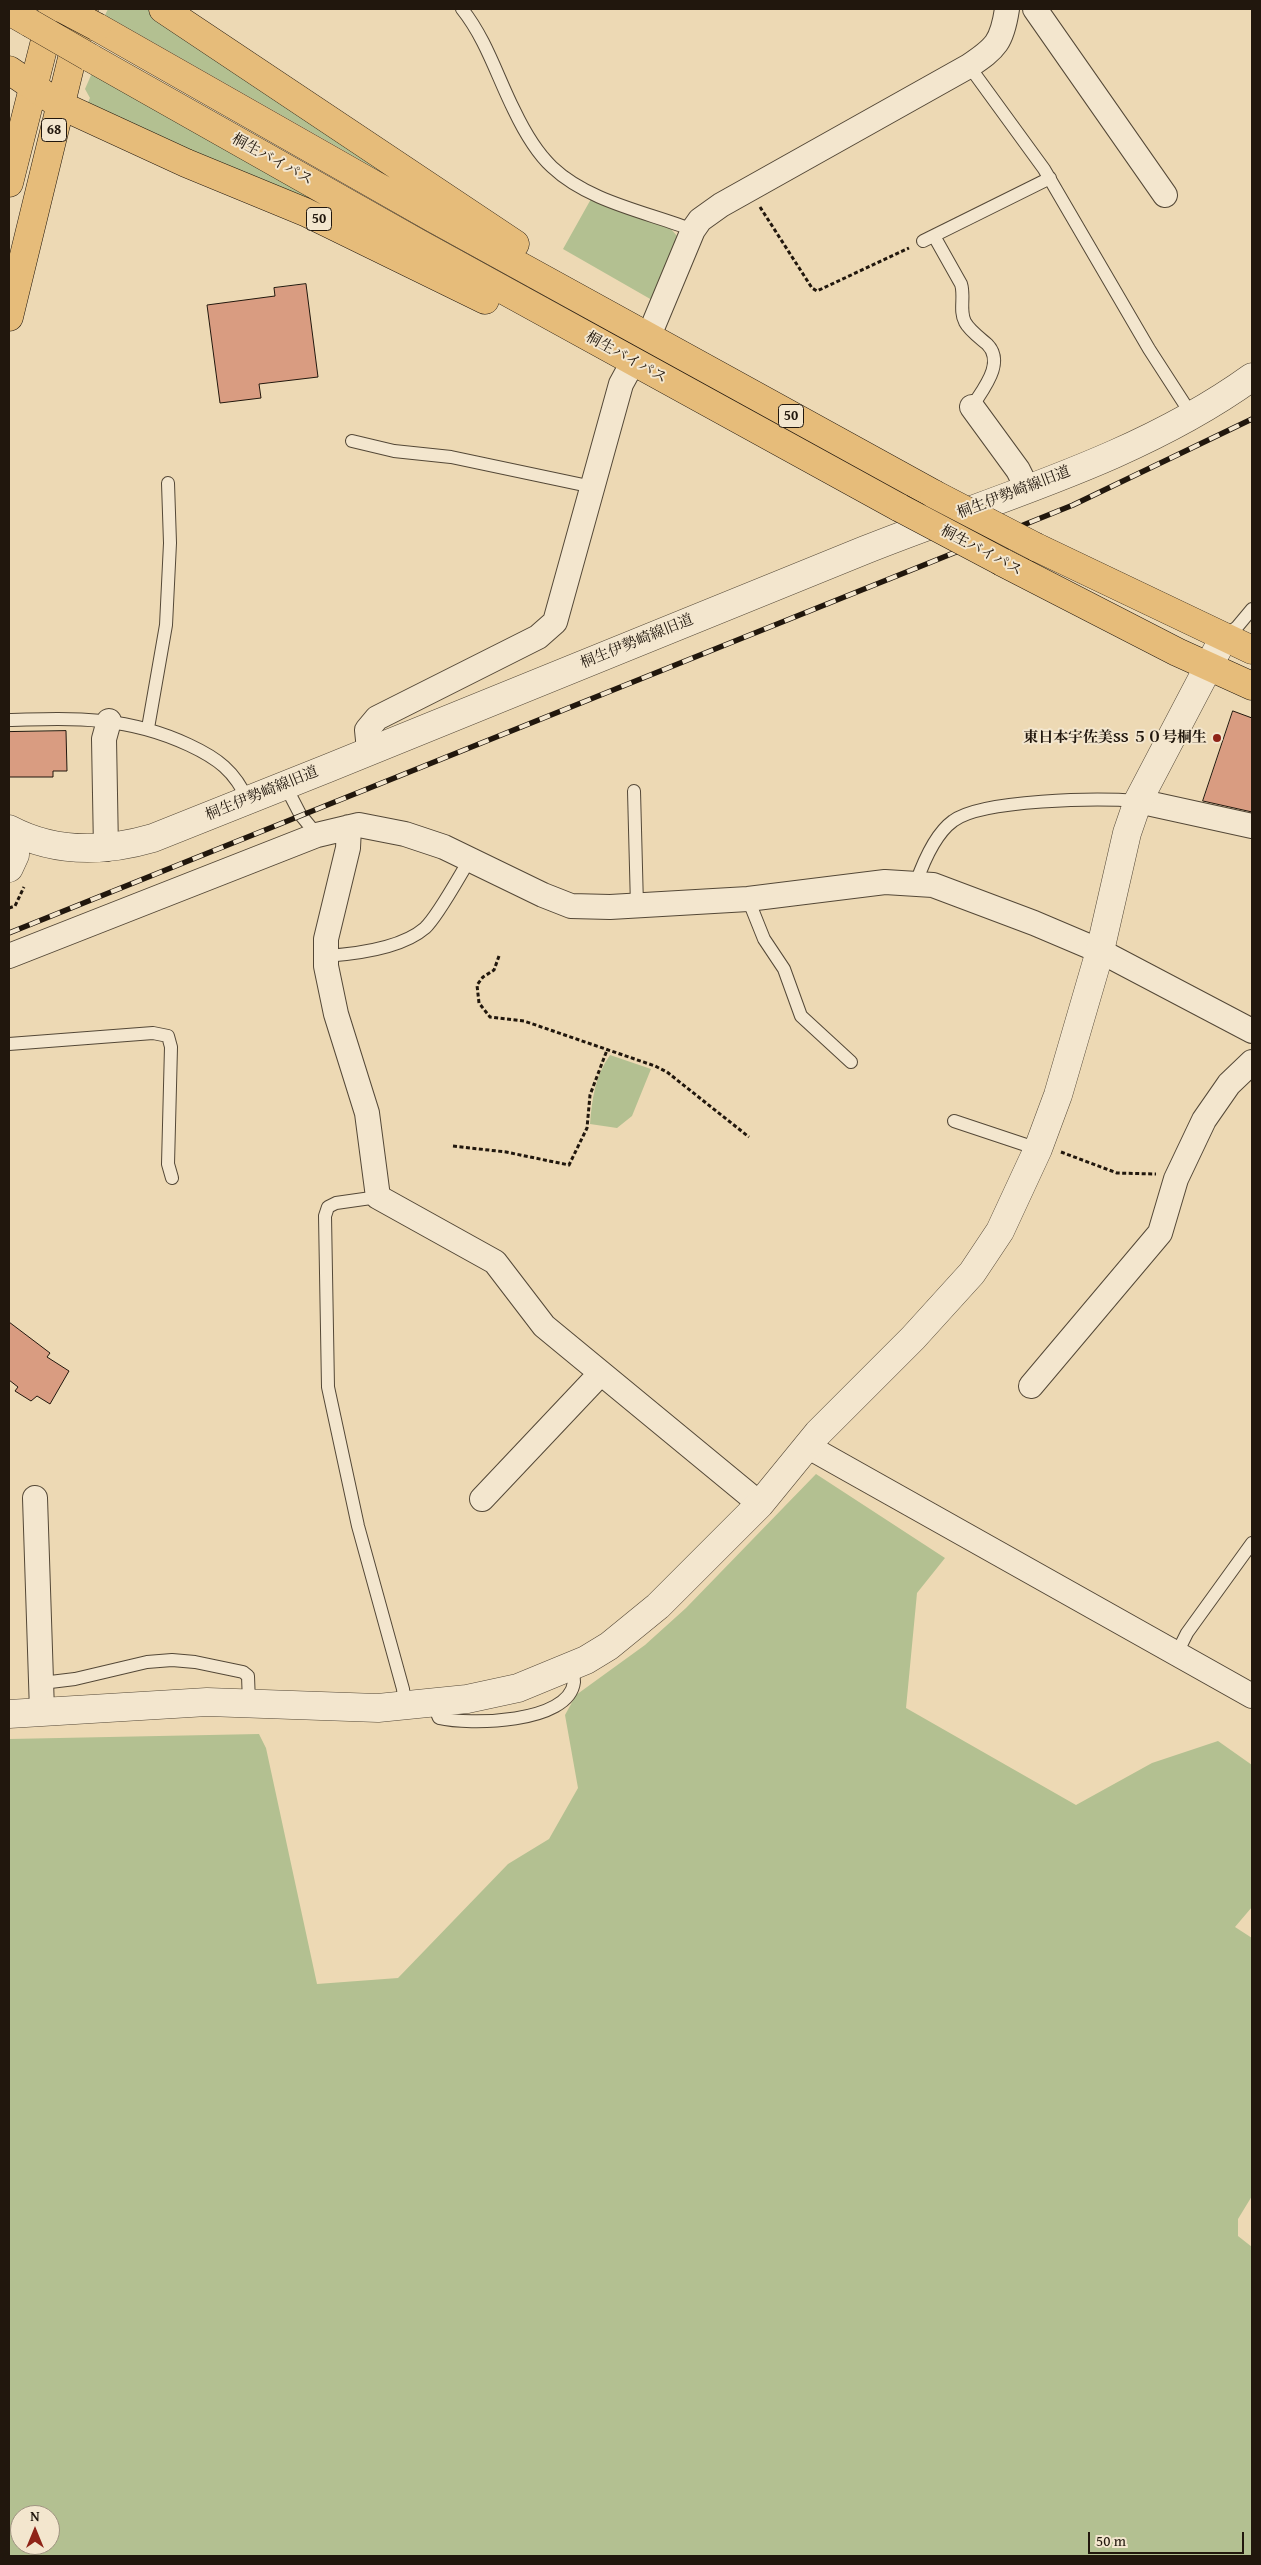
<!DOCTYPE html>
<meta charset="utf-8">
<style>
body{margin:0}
#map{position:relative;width:1261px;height:2565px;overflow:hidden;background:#edd9b4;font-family:"Gentium Book Plus",serif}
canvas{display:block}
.frame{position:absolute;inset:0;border:10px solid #21170d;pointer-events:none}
.north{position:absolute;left:10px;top:2505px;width:50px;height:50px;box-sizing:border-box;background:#f3e6ce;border:1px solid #9f9381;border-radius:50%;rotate:0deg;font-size:14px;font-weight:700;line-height:20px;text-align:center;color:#21170d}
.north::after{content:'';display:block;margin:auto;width:18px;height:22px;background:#8f2418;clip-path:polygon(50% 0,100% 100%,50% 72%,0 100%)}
.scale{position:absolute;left:1088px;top:2532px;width:156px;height:22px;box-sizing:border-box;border:2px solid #21170d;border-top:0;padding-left:6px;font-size:15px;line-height:18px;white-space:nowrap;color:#21170d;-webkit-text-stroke:4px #f3e6ce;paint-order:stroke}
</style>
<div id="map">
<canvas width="1261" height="2565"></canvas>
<div class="frame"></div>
<div class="north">N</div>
<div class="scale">50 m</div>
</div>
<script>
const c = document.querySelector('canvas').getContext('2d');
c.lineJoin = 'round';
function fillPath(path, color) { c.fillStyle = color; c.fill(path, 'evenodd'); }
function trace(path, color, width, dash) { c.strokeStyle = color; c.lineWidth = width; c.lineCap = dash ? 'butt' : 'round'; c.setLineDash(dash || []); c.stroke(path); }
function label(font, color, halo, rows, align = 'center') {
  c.font = font + ' "Gentium Book Plus","Noto Serif JP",serif'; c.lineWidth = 4; c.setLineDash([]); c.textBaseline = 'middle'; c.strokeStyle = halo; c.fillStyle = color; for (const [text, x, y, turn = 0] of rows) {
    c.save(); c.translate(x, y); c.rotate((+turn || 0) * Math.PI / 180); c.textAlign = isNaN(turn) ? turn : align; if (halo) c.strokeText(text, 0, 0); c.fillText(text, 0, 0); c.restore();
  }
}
const green = new Path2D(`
 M108,9H152L438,204L105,15Z
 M92,73L411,253L87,104L90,98L85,89Z
 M591,199L671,229L678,237L652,300L563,249Z
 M610,1055L651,1069L632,1116L617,1128L590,1124C592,1099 595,1076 610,1055Z
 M816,1474L945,1558L917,1593L906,1708L1076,1805L1152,1763L1218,1741L1252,1765V1907L1235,1927L1252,1938V2196L1238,2219V2236L1252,2247V2556H9V1739L259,1734L266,1748L317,1984L398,1978L508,1864L549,1839L578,1788L565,1715L576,1695L645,1645L686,1608ZM20,2515H50V2545H20Z`);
const building = new Path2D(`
 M306,284L318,377L259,384L261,398L220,403L207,305L275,296L274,288Z
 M1233,711L1252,718V812L1203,801Z
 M66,731L67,771H53V777H9V732Z
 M9,1322L50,1353L47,1357L69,1371L50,1404L37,1396L31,1401L15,1391L18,1387L9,1380Z`);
const path = new Path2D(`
 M760,207L812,288L817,291L909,248
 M9,908L15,906L24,887
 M499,956L494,970L483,977L477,985L479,1003L490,1017L524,1021L655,1066L667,1072L749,1137
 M453,1146L506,1152L569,1165L587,1128L590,1095L607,1050
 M1061,1152L1117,1173L1156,1174`);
const service = new Path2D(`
 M462,9C486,39 497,76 514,110C524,131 535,151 552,167C589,202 647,212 693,230
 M969,66L1044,169L1149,349L1191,414
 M934,236L961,284C965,296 959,311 965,322C969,330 980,338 987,344C1006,363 982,390 972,407
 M923,241L1050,178
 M352,441L394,451L451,457L593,487
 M1224,637L1237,627L1252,609
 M9,720C75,718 127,716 189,745C217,758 235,771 248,801
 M148,728L166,625L170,543L168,483
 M285,785L300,814L317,835
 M634,791L637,906
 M916,883C923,863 935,834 953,821C982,799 1099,798 1138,801
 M748,899L764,939L784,969L801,1016L851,1062
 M326,956C355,954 402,948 425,928C438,916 460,875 470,859
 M9,1044L153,1033L168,1036L171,1047L168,1164L172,1178
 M954,1121L1038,1149
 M378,1197L336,1203L328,1207L325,1216L328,1387L358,1526L403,1689L405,1707
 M1177,1653L1187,1633L1252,1543
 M42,1683L75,1679L147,1662L172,1660L195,1662L243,1672L248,1676L249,1703
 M433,1704L439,1718C468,1725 569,1724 574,1682C574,1677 573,1671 572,1667`);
const minor = new Path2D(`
 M1035,9L1165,195
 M648,338L693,230L700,220L721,205L969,66C996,48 1002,42 1007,9
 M972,407L1018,470L1027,488
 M369,750L367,730L377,718L538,637L555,622L621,384L633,362
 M1138,801L1252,826
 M349,827L348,848L326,939V966L336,1014L367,1113L378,1197L495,1262L544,1326L760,1504
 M106,849L104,739L109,721
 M9,956L317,835L359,825L405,834L444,847L543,895L571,906L610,907L748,899L885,882L933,885L1034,923L1100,951L1252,1031
 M1031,1386L1160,1233L1176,1179L1204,1120L1229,1084L1252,1062
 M807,1446L1252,1696
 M35,1498L42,1711
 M482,1499L601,1373`);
const tertiary = new Path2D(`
 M9,829C54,853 105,852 153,838C391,744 627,646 865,550C995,498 1137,460 1252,377
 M9,868L15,855V833
 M9,1714L207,1702L378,1708L467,1699L518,1688L586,1660L609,1646L658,1606L760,1504L818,1433L913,1338L972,1273L1000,1231L1038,1149L1058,1095L1100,951L1127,833L1138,801L1224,637`);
const primary = new Path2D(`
 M9,183L53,9
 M9,317L84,9`);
const trunk = new Path2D(`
 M163,9L515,244
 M9,11L30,23
 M97,27L431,217L934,494
 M89,57L418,243L900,508
 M9,70L60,105L186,163L305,212L485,300
 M1036,547L1252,650
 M1002,562L1177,652L1252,686`);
const rail = new Path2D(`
 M9,933L1073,505L1252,419`);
const trunkBridge = new Path2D(`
 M63,9L97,27
 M30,23L89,57
 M934,494L1036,547
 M900,508L1002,562`);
const markers = [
 [1217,738,5,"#8f2418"]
];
const shields = [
 [54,130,25],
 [319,219,25],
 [791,416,25]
];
const shieldNames = [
 ["68",54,130],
 ["50",319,219],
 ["50",791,416]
];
const streetNames = [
 ["桐生バイパス",272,160,29],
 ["桐生バイパス",626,358,29],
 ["桐生伊勢崎線旧道",1014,493,-21],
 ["桐生バイパス",981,551,28],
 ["桐生伊勢崎線旧道",637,642,-22],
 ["桐生伊勢崎線旧道",262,794,-22]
];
const poiNames = [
 ["東日本宇佐美SS ５０号桐生",1207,738]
];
fillPath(green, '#b3c091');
fillPath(building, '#d99c81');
trace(building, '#21170d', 1);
trace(service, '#544837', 14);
trace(minor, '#544837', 26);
trace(tertiary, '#544837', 29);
trace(primary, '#21170d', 29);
trace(trunk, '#21170d', 29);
trace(path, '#21170d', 3, [4, 2.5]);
trace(service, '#f3e6ce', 12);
trace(minor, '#f3e6ce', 24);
trace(tertiary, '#f3e6ce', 28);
trace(primary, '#e6bc7a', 28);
trace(trunk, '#e6bc7a', 28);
trace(rail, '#21170d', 5.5);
trace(rail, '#f3e6ce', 4, [11]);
trace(trunkBridge, '#21170d', 29, []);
trace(trunkBridge, '#e6bc7a', 28);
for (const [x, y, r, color] of markers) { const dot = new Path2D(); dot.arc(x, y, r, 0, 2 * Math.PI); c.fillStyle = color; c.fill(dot); trace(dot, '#f3e6ce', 2); }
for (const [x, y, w] of shields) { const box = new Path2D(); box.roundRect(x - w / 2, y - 11.5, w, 23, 4); c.fillStyle = '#f3e6ce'; c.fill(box); trace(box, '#21170d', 1); }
label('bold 14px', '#21170d', null, shieldNames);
label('15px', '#21170d', '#f3e6ce', streetNames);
label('bold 15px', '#21170d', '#f3e6ce', poiNames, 'right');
</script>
